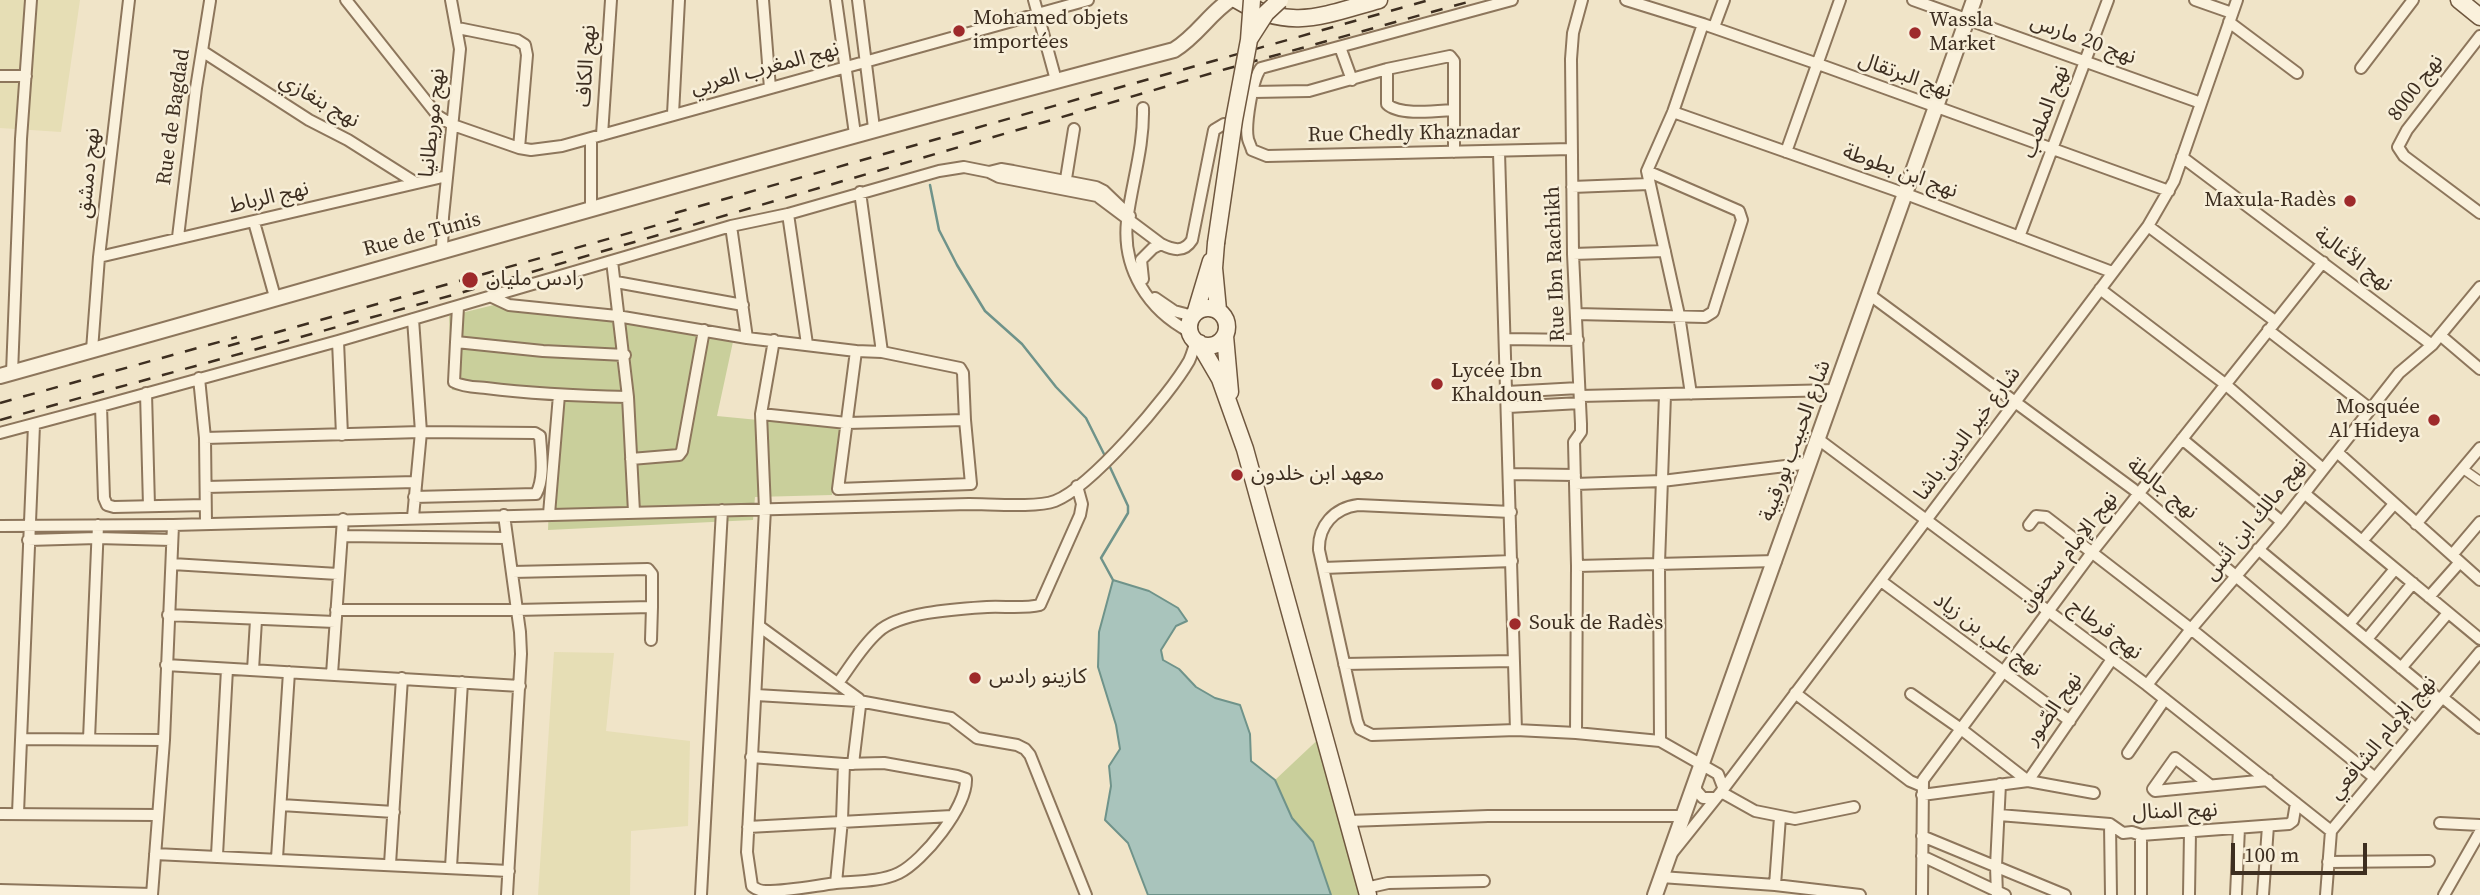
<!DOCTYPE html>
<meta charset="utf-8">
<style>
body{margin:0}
#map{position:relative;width:2480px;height:895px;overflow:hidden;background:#f0e4c8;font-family:"Source Serif 4",serif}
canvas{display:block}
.scale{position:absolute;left:2231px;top:843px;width:136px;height:32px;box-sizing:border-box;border:4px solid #3d2e20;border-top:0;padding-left:9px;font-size:21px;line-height:24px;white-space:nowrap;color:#3d2e20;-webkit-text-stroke:5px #f7eed8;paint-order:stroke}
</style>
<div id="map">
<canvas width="2480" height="895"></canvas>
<div class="scale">100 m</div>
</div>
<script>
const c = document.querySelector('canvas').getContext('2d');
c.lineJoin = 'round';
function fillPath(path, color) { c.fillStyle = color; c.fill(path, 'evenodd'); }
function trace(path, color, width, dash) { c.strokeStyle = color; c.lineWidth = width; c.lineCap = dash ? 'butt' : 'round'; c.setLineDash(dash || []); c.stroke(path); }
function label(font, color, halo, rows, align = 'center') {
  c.font = font + ' "Source Serif 4","Noto Sans Arabic",serif'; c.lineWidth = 5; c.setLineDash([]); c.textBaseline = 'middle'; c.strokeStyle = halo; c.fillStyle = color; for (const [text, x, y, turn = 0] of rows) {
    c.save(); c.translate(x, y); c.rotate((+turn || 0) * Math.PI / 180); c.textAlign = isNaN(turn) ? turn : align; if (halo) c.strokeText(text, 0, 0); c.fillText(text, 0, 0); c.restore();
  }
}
const farmland = new Path2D(`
 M0,0H80L61,132L0,128Z
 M554,652L614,653L606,731L690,741L688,826L631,831L630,895H538Z`);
const green = new Path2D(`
 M506,302L734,337L717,416L841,428L832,495L755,497L753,520L548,530L553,396L452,390L449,316Z
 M1326,732L1366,895H1331L1313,842L1292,818L1275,780Z`);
const water = new Path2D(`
 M1113,580L1149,591L1178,608L1187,621L1176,626L1161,650L1163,660L1179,669L1196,687L1215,698L1240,705L1250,734L1251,761L1275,780L1292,818L1313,842L1331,895H1148L1128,843L1105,820L1111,786L1109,766L1120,749L1116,725L1098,667L1099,632Z`);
const stream = new Path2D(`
 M930,185L939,230L957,265L985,311L1022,344L1056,387L1086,418L1105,456
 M1109,465L1128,506V513L1101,558L1113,580`);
const pedestrian = new Path2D(`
 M2463,469L2480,481`);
const minor = new Path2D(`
 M346,0L438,116L453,125L519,148L531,150L562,146L1088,0
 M763,0L770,88
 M836,0L855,134
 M858,0L874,128
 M1034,0L1056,80
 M1512,0L1261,68C1252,79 1245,126 1248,139C1248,140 1252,149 1252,150L1267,156L1571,149
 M1626,0L1703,24L1818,64L2169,191
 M1913,0L2201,103
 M2195,0L2232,13
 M2229,22L2297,73
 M1714,27L1724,0
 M458,28L517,40L525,45L527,55L519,148
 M2480,36L2407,130L2398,147L2404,156L2480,213
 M1340,47L1352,80
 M202,51L309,120L348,140L416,183
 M2361,68L2413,0
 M1387,69V104C1399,116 1437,111 1454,110
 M0,76H26
 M1253,92L1309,91L1387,69L1450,56L1454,61V152
 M1143,108C1144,147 1132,182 1127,221C1122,269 1148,310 1190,332
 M1673,112L1906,194L2112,272
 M673,114L679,0
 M602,135L611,0
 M591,139V209
 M1499,152L1516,730
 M1786,152L1840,0
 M2182,157L2432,345
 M989,172L1001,169L1013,171L1096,187L1104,191L1130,216
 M1065,185L1074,129
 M1572,187L1649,184
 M860,192L882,352
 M788,214L807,344
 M254,222L275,297
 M731,226L747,338
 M2148,226L2275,321
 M178,237L196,88L210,1
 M2019,237L2108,0
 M442,251L443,217L460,49L451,0
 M1573,254L1665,251
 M99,257L447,176
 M612,261L628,397L634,512
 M1143,279L1141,260L1153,248L1161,244
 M616,282L743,305
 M2100,289L2225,384L2323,469
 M1870,295L2133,489L2416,729
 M492,297L509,305L617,316L747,338L856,351L882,352L960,368L963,373L965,420L971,484L838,489L856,351
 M1155,298L1174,311L1193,316
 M1576,314L1705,317L1713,312L1742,220L1739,211L1647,171
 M2268,330L2369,408
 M2440,335L2480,369
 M1505,339L1578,340
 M338,341L342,435
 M456,342L458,307
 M92,350L99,257L129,0
 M625,355L543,351L456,342L454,382C463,387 475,387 486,388C533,394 581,396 628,397
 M12,373L21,139L31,0
 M199,378L205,438L206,523
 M1507,392L1579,388
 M146,393L149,506
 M1691,394L1679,315L1647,171L1673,112L1703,24
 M1580,396L1836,390
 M1508,407L1580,403
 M761,414L847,423L965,420
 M0,433L101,406
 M205,438L421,432L535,433L540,436C541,453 545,478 536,494L414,497
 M1818,439L2147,685L2331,831
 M2182,439L2282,522
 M2337,452L2480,580
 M631,459L679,455L682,451L704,330
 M1509,474L1575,475
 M1575,484L1662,481L1810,463
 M206,487L416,482
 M2304,493L2480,639
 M205,505L114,507L107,505L104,498L101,406L338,341L731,226L788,214L939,171L964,167L989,172L999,177L1097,196L1161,244C1173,250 1184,253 1192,240L1214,130L1224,124L1247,126
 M1511,512L1358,505C1334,508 1318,526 1319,550L1357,721L1360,729L1372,735L1516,730L1576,733L1660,741L1718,774L1723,787
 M549,514L559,395
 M504,515L520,632L521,654L507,895
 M413,517L421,432L413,319
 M2416,524L2480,448
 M2029,525L2036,516L2046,517L2191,629L2375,778
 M0,526L173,525L969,504C991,504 1036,508 1055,501C1091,487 1169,396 1189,361C1192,355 1194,347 1196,341
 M342,536L507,538
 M28,540L97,538L172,540
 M2362,541L2394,504
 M2258,549L2440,700
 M2452,555L2480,522
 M172,564L338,574
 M1577,566L1776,561
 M1323,568L1512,561
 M1881,581L2070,721
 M2429,597L2460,562
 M336,610H516L652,607V574L648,569L512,572
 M168,615L335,622
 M2349,624L2395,569
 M759,626L859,699L860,706L853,764
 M2367,639L2413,583
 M651,640L652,607
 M1344,664L1513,661
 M166,665L520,686
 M2401,668L2448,613
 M253,670L256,620
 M332,674L343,519
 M838,683C850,667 862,646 878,632C899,612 957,609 987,607C1004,606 1023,609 1040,605L1080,515L1082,504L1077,486
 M2147,685L2191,629L2282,522L2399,373L2432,345L2480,287
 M1795,693L1910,781L1922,786
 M1911,694L1961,729L2028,781
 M756,695L859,701L951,718L977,738L1017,745L1025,749L1030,755L1086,895
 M2442,697L2480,728
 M1576,733L1577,566L1574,442L1581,432V424L1573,254L1571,59L1573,33L1582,0
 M21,739L164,740
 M89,739L98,525
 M1660,741L1659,563L1665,395
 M2128,753L2165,699
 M751,757L844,764L884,763L957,776L966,779C967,807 923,861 899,873C880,882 857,881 836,883C813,886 790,891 766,891C760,891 757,890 752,886L747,852L765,509L761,414L774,340
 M1696,781V790L1703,798H1715
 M2028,781L2112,659
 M2210,785L2175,758L2153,789L2155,791L2268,780
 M1721,792L1755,811L1795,819L1854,807
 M1922,795L2028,781L2094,793
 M281,805L394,812
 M18,813L34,425
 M0,814L157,815
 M1999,815L2110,824L2123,833L2132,832L2141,835L2289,824L2293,821L2296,803
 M1349,821L1488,816H1683
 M2440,823L2480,825
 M2110,824L2111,895
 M748,827L952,816
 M1922,836L2065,895
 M1673,852L1721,792L2148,226L2174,181L2237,0
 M155,854L509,871
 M217,855L227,669
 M1922,856L2005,895
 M277,858L289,672
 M2328,862L2429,861
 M390,864L402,678
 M451,867L462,682
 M1661,877L1775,885L1860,895
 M836,883L842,820L844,764
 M1775,885L1780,817
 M1366,888L1388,883L1484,881
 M0,890L152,894
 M152,895L164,740L173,525
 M701,895L722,510
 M1922,895L1923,780L2093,551L2323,262
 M1997,895L1996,866L2000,784
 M2141,895V835
 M2189,895L2190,832
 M2236,895L2239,828
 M2263,895L2268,826
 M2326,895L2331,831L2480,652
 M2444,895L2480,832`);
const tertiary = new Path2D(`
 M0,376C392,267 781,152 1174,50C1197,36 1209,14 1230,0
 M1655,895L1974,0`);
const secondary = new Path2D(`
 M1237,0C1290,32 1324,15 1379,0
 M2459,0L2480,17
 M1216,243L1214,268L1218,310
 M1189 327a19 19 0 1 1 38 0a19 19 0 1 1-38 0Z
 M1196,311L1211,261
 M1225,336L1230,392
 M1199,343L1220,379L1245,449L1368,895`);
const rail = new Path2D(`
 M675,213L1429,0
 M228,346L686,217
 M0,403L237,337
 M0,420L460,293L1226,69L1475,0`);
const secondaryBridge = new Path2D(`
 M1250,38L1266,13L1280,0
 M1216,243L1234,120L1249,40L1252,0`);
const markers = [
 [959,31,7,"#9e2a2b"],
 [1915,33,7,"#9e2a2b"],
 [2350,201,7,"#9e2a2b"],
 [470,280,9,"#9e2a2b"],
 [1437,384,7,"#9e2a2b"],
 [2434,420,7,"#9e2a2b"],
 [1237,475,7,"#9e2a2b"],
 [1515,624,7,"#9e2a2b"],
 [975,678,7,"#9e2a2b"]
];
const poiNames = [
 ["Mohamed objets",973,19],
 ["importées",973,43],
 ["Wassla",1929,21],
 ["Market",1929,45],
 ["Maxula-Radès",2336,201,"right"],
 ["رادس مليان",486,280],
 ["Lycée Ibn",1451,372],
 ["Khaldoun",1451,396],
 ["Mosquée",2420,408,"right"],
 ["Al Hideya",2420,432,"right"],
 ["معهد ابن خلدون",1251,475],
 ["Souk de Radès",1529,624],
 ["كازينو رادس",989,678]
];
const streetNames = [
 ["نهج 20 مارس",2083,40,20],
 ["نهج الكاف",587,66,-86],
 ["نهج المغرب العربي",765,69,-15],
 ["نهج البرتقال",1905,76,20],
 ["نهج 8000",2416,88,-53],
 ["نهج بنغازي",319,101,30],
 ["نهج الملعب",2046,112,-69],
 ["Rue de Bagdad",174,117,-82],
 ["نهج موريطانيا",433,123,-84],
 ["Rue Chedly Khaznadar",1414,134,-1],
 ["نهج ابن بطوطة",1900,172,20],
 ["نهج دمشق",89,173,-84],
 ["نهج الرباط",269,198,-13],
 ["Rue de Tunis",422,235,-15],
 ["نهج الأغالبة",2353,260,37],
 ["Rue Ibn Rachikh",1556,264,-92],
 ["شارع خير الدين باشا",1968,434,-53],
 ["شارع الحبيب بورقيبة",1796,441,-70],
 ["نهج جالطة",2162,489,39],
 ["نهج مالك ابن أنس",2256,520,-51],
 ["نهج الإمام سحنون",2069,552,-52],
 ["نهج قرطاج",2105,630,37],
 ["نهج علي بن زياد",1987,635,36],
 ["نهج الصّور",2054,709,-55],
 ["نهج الإمام الشافعي",2383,738,-50],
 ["نهج المنال",2175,812,-2]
];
fillPath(farmland, '#e6deb5');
fillPath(green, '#c9cf9b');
fillPath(water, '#a9c4bc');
trace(water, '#6f938a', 2);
trace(stream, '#6f938a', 2.5);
trace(pedestrian, '#8d765c', 11);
trace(minor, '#8d765c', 14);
trace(tertiary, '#8d765c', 18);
trace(secondary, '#6f573f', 19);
trace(pedestrian, '#faf1dc', 8);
trace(minor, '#faf1dc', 10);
trace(tertiary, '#faf1dc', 14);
trace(secondary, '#faf1dc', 16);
trace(rail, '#3d2e20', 2.5, [12, 12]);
trace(secondaryBridge, '#6f573f', 19, []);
trace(secondaryBridge, '#faf1dc', 16);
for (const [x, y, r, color] of markers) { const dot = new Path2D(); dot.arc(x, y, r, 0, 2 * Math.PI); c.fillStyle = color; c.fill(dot); trace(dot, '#f7eed8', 2.5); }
label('21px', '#3d2e20', '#f7eed8', poiNames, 'left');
label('21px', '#3d2e20', '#f7eed8', streetNames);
</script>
